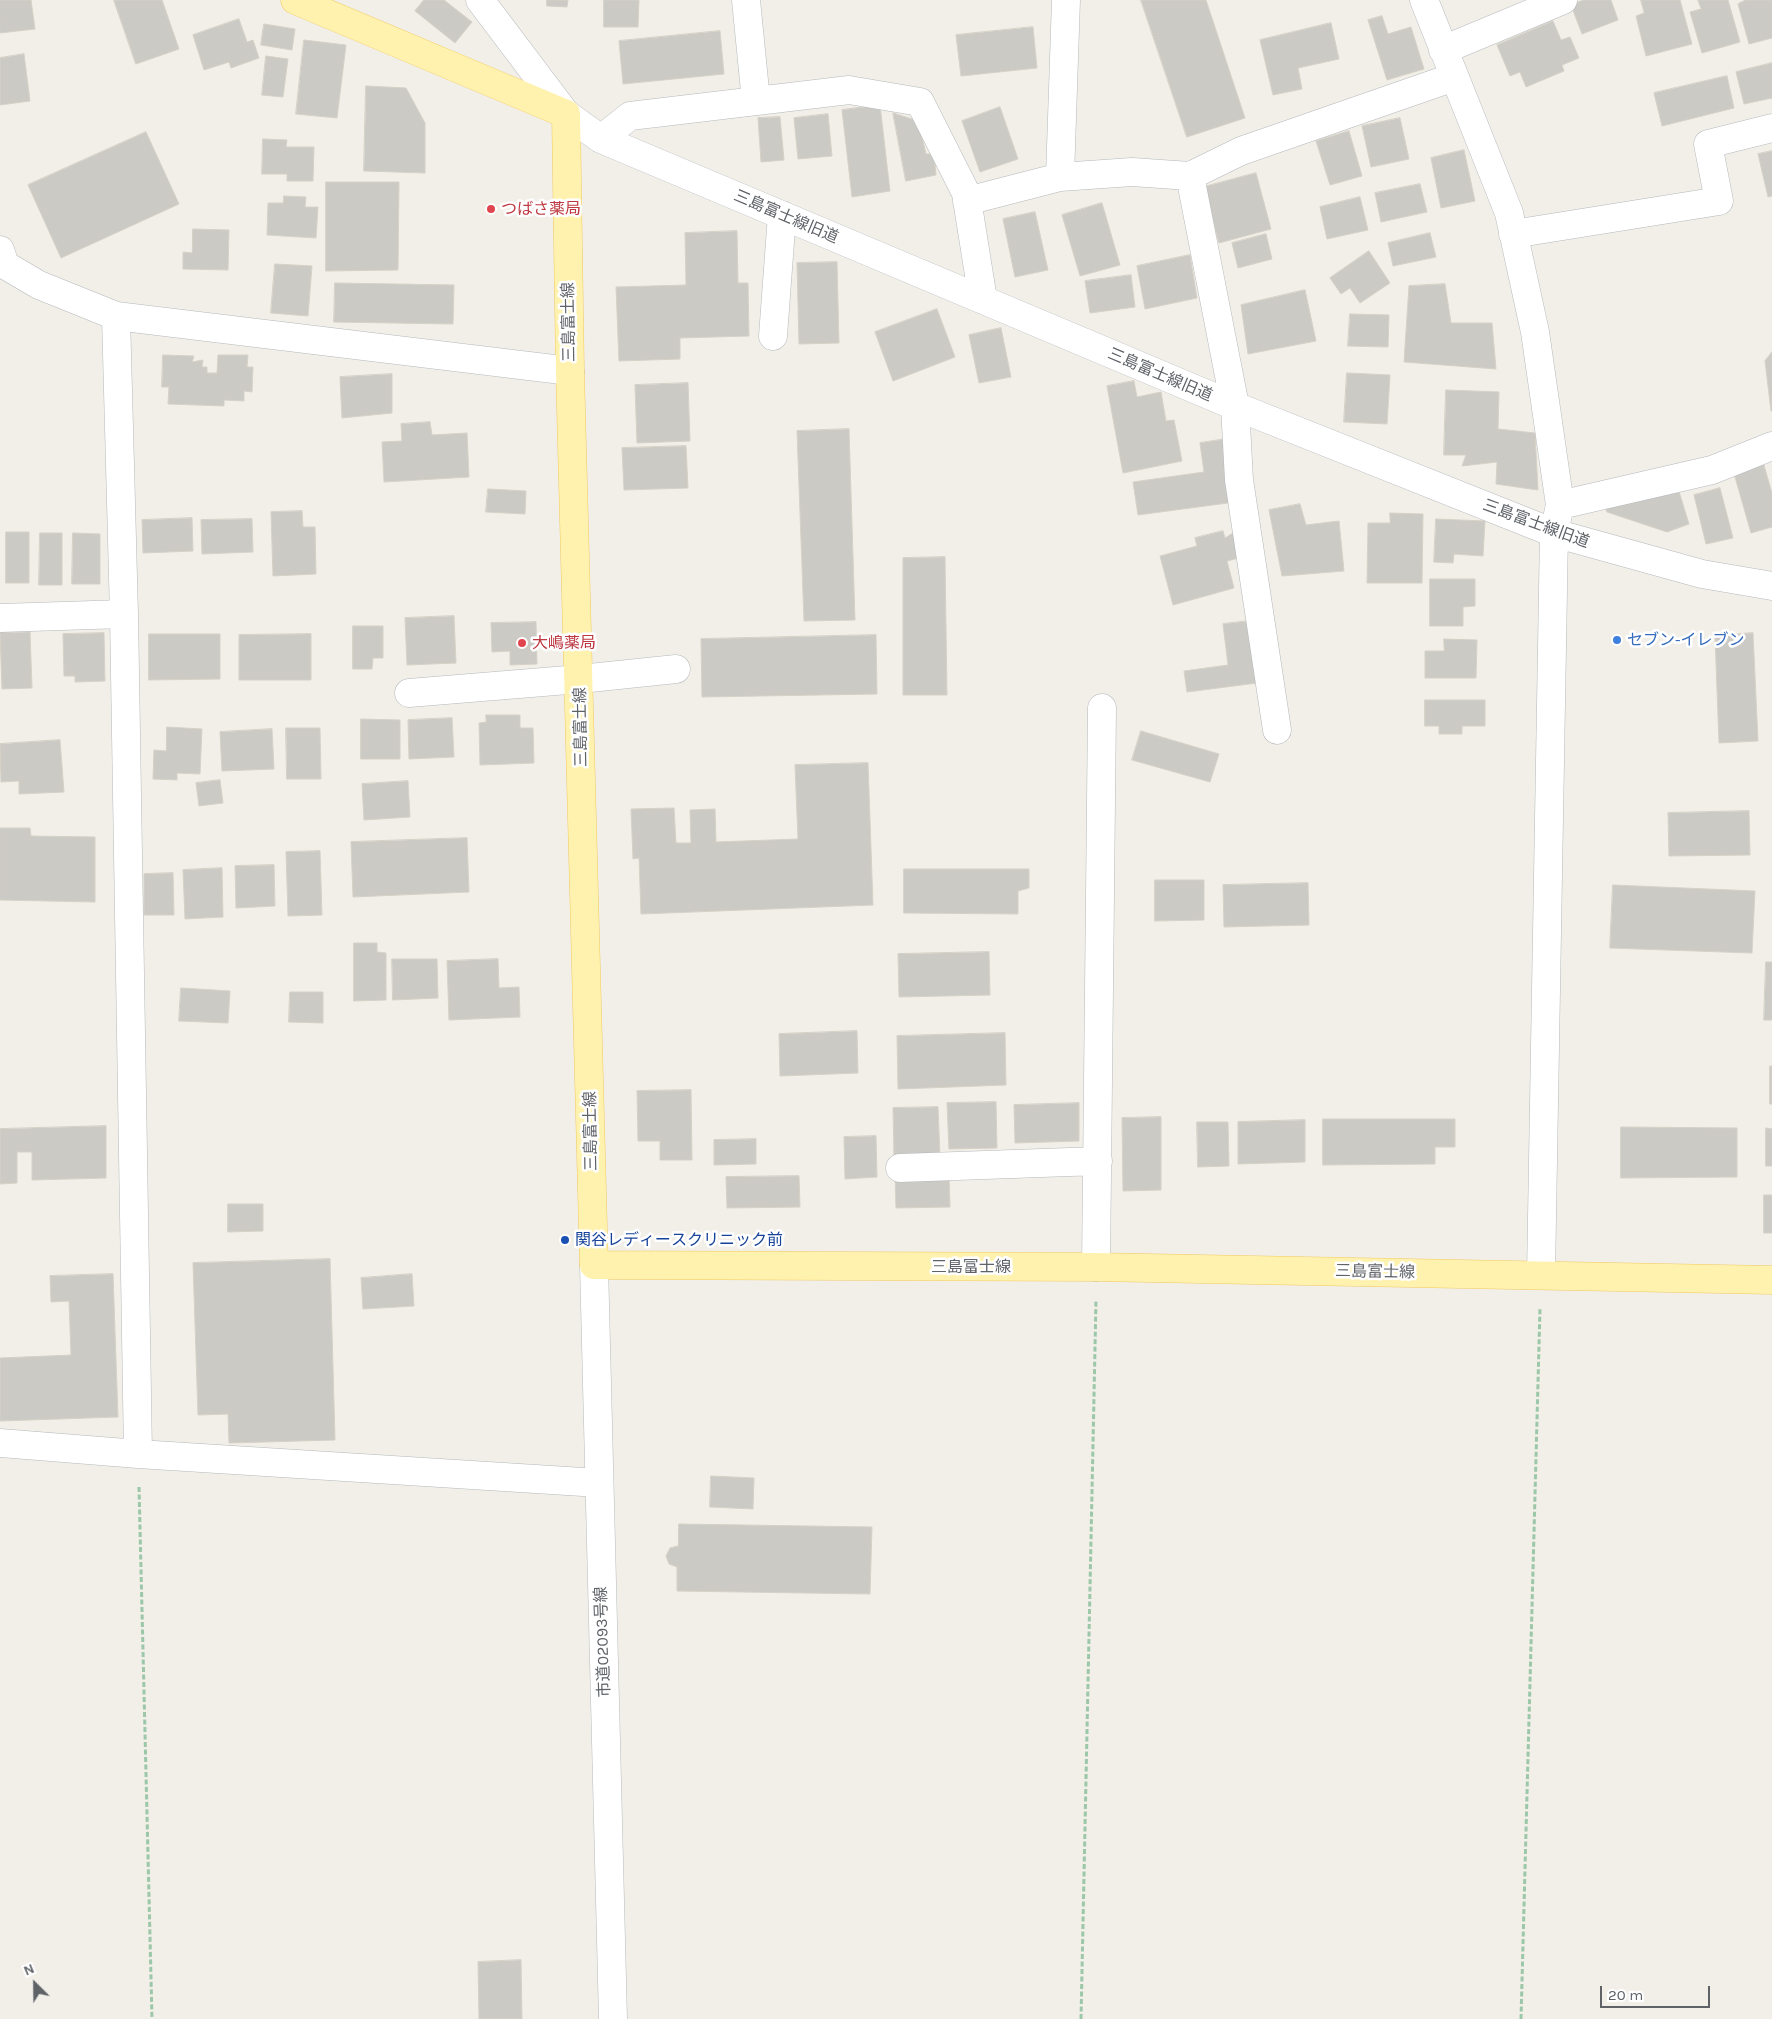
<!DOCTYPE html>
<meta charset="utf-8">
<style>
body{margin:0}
#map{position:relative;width:1772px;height:2019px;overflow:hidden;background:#f1efe8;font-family:Karla,sans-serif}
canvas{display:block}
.north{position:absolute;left:10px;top:1959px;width:50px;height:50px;-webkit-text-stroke:4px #fff;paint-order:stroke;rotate:337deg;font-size:14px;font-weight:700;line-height:20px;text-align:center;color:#5f6368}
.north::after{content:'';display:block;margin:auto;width:18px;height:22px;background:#5f6368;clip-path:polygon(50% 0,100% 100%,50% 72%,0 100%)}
.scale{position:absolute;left:1600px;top:1986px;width:110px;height:22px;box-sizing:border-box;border:2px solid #5f6368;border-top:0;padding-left:6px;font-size:15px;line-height:18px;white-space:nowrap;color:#5f6368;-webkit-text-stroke:4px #fff;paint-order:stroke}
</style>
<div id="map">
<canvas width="1772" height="2019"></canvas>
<div class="north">N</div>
<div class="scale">20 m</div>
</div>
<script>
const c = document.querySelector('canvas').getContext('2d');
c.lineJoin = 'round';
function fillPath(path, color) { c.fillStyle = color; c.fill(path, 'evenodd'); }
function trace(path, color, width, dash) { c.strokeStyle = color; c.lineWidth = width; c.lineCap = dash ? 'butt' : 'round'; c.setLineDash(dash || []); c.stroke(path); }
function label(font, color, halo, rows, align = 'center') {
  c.font = font + ' Karla,"Noto Sans JP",sans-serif'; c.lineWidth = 5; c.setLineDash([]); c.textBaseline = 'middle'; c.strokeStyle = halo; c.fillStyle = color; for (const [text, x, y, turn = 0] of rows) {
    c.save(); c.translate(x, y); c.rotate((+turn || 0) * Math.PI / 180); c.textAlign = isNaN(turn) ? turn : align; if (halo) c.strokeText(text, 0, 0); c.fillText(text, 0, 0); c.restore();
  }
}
const building = new Path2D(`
 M0,0H31L35,29L0,33Z
 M114,0H162L179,49L136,64Z
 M424,0H444L472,22L455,43L415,11Z
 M547,0H568L567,7L547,6Z
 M604,0H639L638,27H604Z
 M1141,0H1206L1245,118L1187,137Z
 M1584,0H1611L1618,20L1582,34L1571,5Z
 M1641,0H1680L1692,44L1646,56L1636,16L1644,13Z
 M1698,0H1728L1740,42L1702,53L1690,12L1701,9Z
 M1746,0H1772V38L1749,44L1738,4Z
 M1382,16L1388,34L1411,27L1424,69L1387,80L1368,20Z
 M239,19L247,42L253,40L259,58L231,68L229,62L204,70L193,35Z
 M1553,21L1561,40L1570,37L1579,58L1562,65L1564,71L1526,87L1520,72L1510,76L1497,45Z
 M1331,23L1339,59L1298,68L1302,89L1273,95L1260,40Z
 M264,24L295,29L292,50L261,45Z
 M1033,27L1037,68L961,76L956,35Z
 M720,31L724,74L623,84L619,41Z
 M304,40L346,45L337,118L296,114Z
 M24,54L30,101L0,105V58Z
 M266,56L288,59L283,97L262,95Z
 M1772,63V98L1744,104L1736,72Z
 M1727,76L1734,108L1662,126L1654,93Z
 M366,86L406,88L425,123V173L364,171Z
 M880,105L890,191L852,197L842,110Z
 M1000,107L1018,159L980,172L962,121Z
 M893,113L918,121L926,154H934L936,175L906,181Z
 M828,114L832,156L798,159L794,118Z
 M780,117L784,160L761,162L758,118Z
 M1400,118L1409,159L1371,167L1362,126Z
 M1349,131L1362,176L1330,185L1316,141Z
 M146,132L179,204L61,258L28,185Z
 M263,139L287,140L286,147H314L313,181H287V174H262Z
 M1464,150L1475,201L1441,208L1431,158Z
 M1772,151V196L1768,197L1758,154Z
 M1256,173L1271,229L1219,243L1204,187Z
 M326,182H399L398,270L326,271Z
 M1420,184L1427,212L1381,222L1375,193Z
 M284,196L306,197L305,207H318L316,238L267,235L268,203H283Z
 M1360,197L1368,230L1327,239L1320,207Z
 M1102,203L1120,265L1080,276L1062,215Z
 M1035,212L1048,270L1015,277L1003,219Z
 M193,229L229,230L228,270L183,269V252L192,253Z
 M737,231L738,283H748L749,336L680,338V359L619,361L616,287L686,285L685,233Z
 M1430,233L1436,257L1393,266L1388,243Z
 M1266,234L1272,259L1238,268L1232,243Z
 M1369,251L1390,283L1360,303L1350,288L1341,294L1330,278Z
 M1190,255L1197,298L1145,309L1137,266Z
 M837,262L839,343L799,344L797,263Z
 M275,264L312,266L308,316L271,313Z
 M1131,275L1135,307L1090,313L1085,281Z
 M335,283L454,285L453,324L334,322Z
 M1445,284L1451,323H1492L1496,369L1404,362L1409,286Z
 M1305,290L1316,341L1248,354L1241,305Z
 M937,309L955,357L893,381L875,332Z
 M1350,314L1389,315L1388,347L1348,346Z
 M1001,328L1011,377L979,383L969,335Z
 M1772,352V411H1771L1765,361Z
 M163,355L194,356L192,362L203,360L202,367H207V373H217L218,355H248L247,367H253L252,392L244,391V401L224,400V406L168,404L169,387H162Z
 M1347,373L1390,375L1387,424L1344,422Z
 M392,374V413L342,418L340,377Z
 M1134,381L1137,397L1161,392L1166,421L1174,420L1182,461L1123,473L1107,386Z
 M688,383L690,441L637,443L635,385Z
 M1446,390L1499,392L1498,429L1535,433L1538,490L1496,484L1497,462L1462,466L1466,455H1444Z
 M430,422L432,435L467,433L469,477L384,482L382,442L402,441L401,424Z
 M849,429L855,620L804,621L797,431Z
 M1226,439L1235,502L1138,515L1133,482L1204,472L1200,443Z
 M686,446L688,488L624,490L622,448Z
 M1763,462L1772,493V527L1751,533L1733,470Z
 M1677,485L1689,524L1667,532L1607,512L1605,507Z
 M1720,488L1733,538L1706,544L1694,495Z
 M488,489L526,491L525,514L486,512Z
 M1300,504L1306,525L1339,521L1344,571L1282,576L1269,510Z
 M302,511L303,527H315L316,574L273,576L271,512Z
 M1390,513L1423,514L1422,583H1367L1368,523H1390Z
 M192,518L193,551L143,553L142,520Z
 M252,519L253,552L202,554L201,520Z
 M1436,519L1485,521L1483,556L1454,554L1453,563L1434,562Z
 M1223,531L1225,538L1233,533L1239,558L1227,561L1234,588L1173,605L1160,556L1197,546L1195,538Z
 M6,532H29V583H6Z
 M40,533H62V585H39Z
 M73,533L100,534V584H72Z
 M945,557L947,695H903V558Z
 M1430,579H1475V606L1463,607V626H1430Z
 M454,616L456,663L407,665L405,618Z
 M1249,621L1257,683L1187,692L1184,671L1228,665L1223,624Z
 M536,622L537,664L510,665V651L492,652L491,623Z
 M353,626H383V658H373L372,669H353Z
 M30,632L32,688L2,689L0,633Z
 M104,633L105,681L75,682V676H64L63,634Z
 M1753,633L1758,741L1719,743L1715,636Z
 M149,634H220V679L149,680Z
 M311,634V680H239V635Z
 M876,635L877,694L702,697L701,639Z
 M1444,639L1477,640L1476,678H1425V651H1444Z
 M1425,700H1485V726H1462V734H1439V726H1425Z
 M486,715H520V728H533L534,763L480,765L479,723L486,722Z
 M452,718L454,757L409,759L408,720Z
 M361,719L400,720V759H361Z
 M167,727L202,729L200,774L177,773V780L153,779L154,750L166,751Z
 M286,728H320L321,779H287Z
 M272,729L274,769L222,771L220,732Z
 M1141,731L1219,754L1210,782L1132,760Z
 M60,740L64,792L19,794V781L1,782L0,744Z
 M868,763L873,905L641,914L639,858L633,859L631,809L674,808L676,843H691L690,810L715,809L716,842L798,839L795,765Z
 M220,780L223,803L199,806L196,783Z
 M408,781L410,817L364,820L362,784Z
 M1749,811L1750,855L1669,856L1668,813Z
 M0,828H30L31,836L95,837V902L0,900Z
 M467,838L469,892L353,897L351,842Z
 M320,851L322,915L288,916L286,852Z
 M274,865L275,906L236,908L235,866Z
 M222,868L223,917L185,919L183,870Z
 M904,869H1029V888L1018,891V914L904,913Z
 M173,873L174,915H144V874Z
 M1155,880H1204V920L1155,921Z
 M1308,883L1309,925L1224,927L1223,885Z
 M1613,885L1755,891L1752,953L1610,948Z
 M354,943H377V952L386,953V1000L354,1001Z
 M989,952L990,995L899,997L898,954Z
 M392,959H437L438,998L393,1000Z
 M498,959L499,988L519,987L520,1017L449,1020L447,961Z
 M1766,962H1772V1020H1764Z
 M181,988L230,991L228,1023L179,1021Z
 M290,992H323V1023L289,1022Z
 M857,1031L858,1073L780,1076L779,1034Z
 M1005,1033L1006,1085L898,1089L897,1036Z
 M1770,1066H1772V1104H1770Z
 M691,1090L692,1160H660V1141H638L637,1091Z
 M996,1102L997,1148L949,1149L947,1103Z
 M1079,1103V1141L1015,1143L1014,1105Z
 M938,1107L940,1156L894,1157L893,1108Z
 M1161,1117V1190L1123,1191L1122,1118Z
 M1323,1119H1455V1147H1435V1164L1323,1165Z
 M1305,1120V1162L1238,1164V1122Z
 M1197,1122H1228L1229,1166L1198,1167Z
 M106,1126V1178L32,1180V1152H17V1183L0,1184V1129Z
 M1621,1127L1737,1128V1177L1621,1178Z
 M1766,1128L1772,1129V1166H1766Z
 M876,1136L877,1177L845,1179L844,1137Z
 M756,1139V1164L714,1165V1140Z
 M949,1174L950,1207L896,1208L895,1175Z
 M799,1176L800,1207L727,1208L726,1177Z
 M1764,1195H1772V1233H1764Z
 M228,1204H263V1231L228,1232Z
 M330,1259L335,1440L229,1443L228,1414L198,1415L193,1263Z
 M113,1274L118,1417L0,1421V1358L71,1355L69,1301L51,1302L50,1276Z
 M412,1274L414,1306L363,1309L361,1278Z
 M711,1476L754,1478L753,1509L710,1507Z
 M679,1524L872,1527L870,1594L677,1591V1567L669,1564L666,1556L670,1548L678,1546Z
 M521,1960L522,2019H479L478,1962Z`);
const path = new Path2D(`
 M139,1487L152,2019
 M1081,2019L1096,1300
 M1521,2019L1540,1308`);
const street = new Path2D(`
 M480,0L566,114L601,139L1235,406L1554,533L1702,574L1772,586
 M746,0L756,101
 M1066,0L1060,177L1132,172L1190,176L1235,406L1239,480L1277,730
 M1424,0L1509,213L1535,332L1560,505L1554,533L1541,1275
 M1443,50L1563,0
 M601,139L630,116L849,90L920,102L966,193L983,300
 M1190,176L1241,151L1454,77
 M967,201L1060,177
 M1513,234L1719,201L1708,144L1772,128
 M0,250L5,265L39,285L116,316
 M773,336L782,215
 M1560,505L1712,470L1772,446
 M0,618L124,614
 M409,693L580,679L676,669
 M900,1168L1098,1161
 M1096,1267L1102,708
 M0,1443L138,1454L599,1483
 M138,1454L124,614L116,316L570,371`);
const secondary = new Path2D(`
 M594,1265L613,2019`);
const primary = new Path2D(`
 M295,0L566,114L570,371L594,1265L1096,1267L1772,1280`);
const markers = [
 [491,209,5,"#e0444e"],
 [1617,640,5,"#3f7fe0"],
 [522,643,5,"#e0444e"],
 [565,1240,5,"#1a4fb4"]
];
const healthNames = [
 ["つばさ薬局",501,209],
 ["大嶋薬局",532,643]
];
const streetNames = [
 ["三島富士線旧道",786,217,23],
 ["三島富士線",569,322,-91],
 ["三島富士線旧道",1160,375,23],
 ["三島富士線旧道",1536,524,20],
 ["三島富士線",581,727,-91],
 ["三島富士線",591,1131,-91],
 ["三島富士線",971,1267],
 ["三島富士線",1375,1272,1],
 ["市道02093号線",603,1642,-92]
];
const shopNames = [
 ["セブン-イレブン",1627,640]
];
const transitNames = [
 ["関谷レディースクリニック前",575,1240]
];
fillPath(building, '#cccac5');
trace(building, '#d6d1c6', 1);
trace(street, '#b5b8bc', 29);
trace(secondary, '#b6babf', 29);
trace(primary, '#f2c960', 29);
trace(path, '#9cc7a9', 3, [5, 2.5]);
trace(street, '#fff', 28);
trace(secondary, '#fff', 28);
trace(primary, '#fff2af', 28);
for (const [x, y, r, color] of markers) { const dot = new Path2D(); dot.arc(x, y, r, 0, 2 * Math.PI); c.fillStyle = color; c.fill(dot); trace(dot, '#fff', 2); }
label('16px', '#be3a42', '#fff', healthNames, 'left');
label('16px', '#5f6368', '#fff', streetNames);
label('16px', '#366cbe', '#fff', shopNames, 'left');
label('16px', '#164399', '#fff', transitNames, 'left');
</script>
